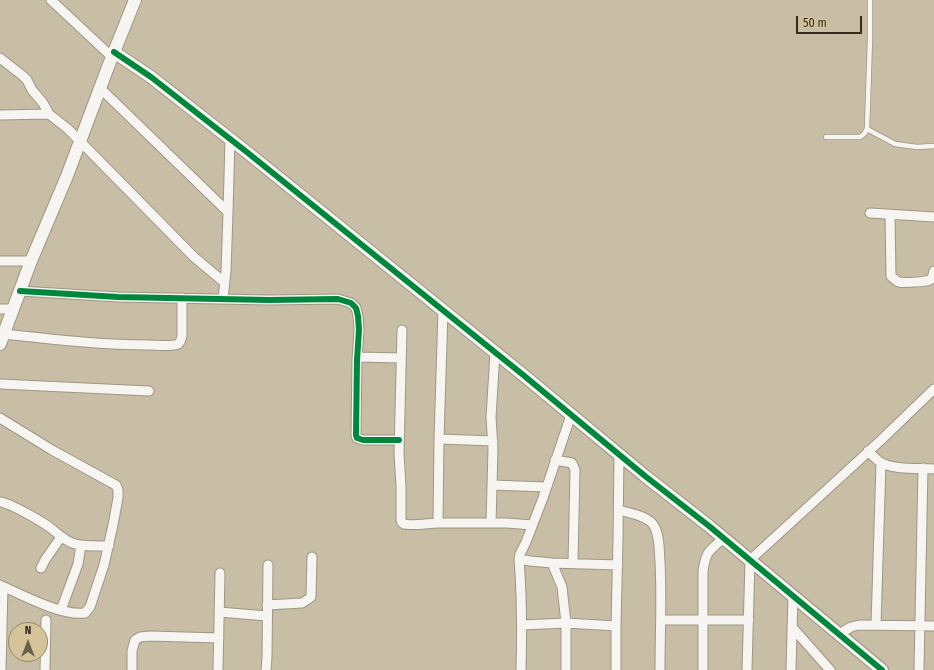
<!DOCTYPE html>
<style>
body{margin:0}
#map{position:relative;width:934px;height:670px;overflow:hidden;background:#c8bea6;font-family:"Fira Sans Condensed",sans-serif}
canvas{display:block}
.north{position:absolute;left:8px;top:622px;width:40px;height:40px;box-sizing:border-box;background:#d5c499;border:1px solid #958867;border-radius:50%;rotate:0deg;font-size:11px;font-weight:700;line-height:16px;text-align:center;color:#342d1c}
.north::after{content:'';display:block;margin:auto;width:14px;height:18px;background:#68604c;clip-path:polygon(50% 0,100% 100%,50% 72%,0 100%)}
.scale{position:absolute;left:796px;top:16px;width:66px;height:18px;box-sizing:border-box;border:2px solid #342d1c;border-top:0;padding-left:5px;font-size:12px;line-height:14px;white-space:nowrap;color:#342d1c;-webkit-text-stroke:3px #d5c499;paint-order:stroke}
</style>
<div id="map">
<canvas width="934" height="670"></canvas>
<div class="north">N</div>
<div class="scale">50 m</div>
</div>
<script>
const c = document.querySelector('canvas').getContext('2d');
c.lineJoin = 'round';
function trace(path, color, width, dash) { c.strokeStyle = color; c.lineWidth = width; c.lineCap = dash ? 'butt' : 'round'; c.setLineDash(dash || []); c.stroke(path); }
const service = new Path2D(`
 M867,129L895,144L917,147L934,146
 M826,137H860L864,134L867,129L870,39V0`);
const minor = new Path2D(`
 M51,0L112,57
 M0,58L23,76L27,80L32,90L43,103L49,114
 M100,88L228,212L226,271L223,299
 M0,115L49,114L68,129L194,257L225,283
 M228,212L230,139
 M870,213L934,217
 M890,214L891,276C894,279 896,281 899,282C904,283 925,282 930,280C933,278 933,274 934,271
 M0,261H31
 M20,291L118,297L269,300L338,299L351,303L356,308L358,316L359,330L357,360L356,435L357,438L363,440H399
 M0,309H14
 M443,310L439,439L438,523H507L532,525
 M402,330L399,453L401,486V518C401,521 401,522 404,524C410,526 431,523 438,523
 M4,334C52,339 100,345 148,345C155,345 172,347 178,344C181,342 181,339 182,336V298
 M357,357L401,358
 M0,384L149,391
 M0,418L52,450L112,483L116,485L118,490V498L113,525L104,565L90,607L85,613C61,616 22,595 0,585
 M439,439L493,441
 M868,451C872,455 876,459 880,462C892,470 920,468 934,469
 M555,460L572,463L575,470L573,563
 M492,485L546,487
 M0,502C10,503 43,522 52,529C58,534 64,540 72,543C83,547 97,546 109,546
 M619,510C629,513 649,516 654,526C660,536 659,551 660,562C662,598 660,634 660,670
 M491,523L493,449L491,417L495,353
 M519,559C522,596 522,633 521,670
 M552,563L618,565
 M41,568L45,560L61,537
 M267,605L302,603L307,600L311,597L312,557
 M61,610L78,564L81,545
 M219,612L267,616
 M661,620H749
 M522,625L566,623L616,626
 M876,625L881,463
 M792,627L830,670
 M839,634L851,627L859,625L934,626
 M1,670L3,587
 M45,670L46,620
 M132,670V651L135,640L140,637L150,636L219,638
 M218,670L220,573
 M266,670L267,657L268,565
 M566,670V623L562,587L552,563L530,561L519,559L520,554L526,542L543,498L571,415
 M616,670V626L618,539L619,454
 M703,670V571C706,551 709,551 724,538
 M747,670L750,560L880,441L934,389
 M791,670L793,595
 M919,670L923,468`);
const tertiary = new Path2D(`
 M114,52L151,77L248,153L522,374L645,476L709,526L882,670
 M0,344L31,261L67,176L108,67L135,0`);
const cycleway = new Path2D(`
 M114,52L151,77L248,153L522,374L645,476L709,526L882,670
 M20,291L118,297L269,300L338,299L351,303L356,308L358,316L359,330L357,360L356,435L357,438L363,440H399`);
trace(service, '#9e9684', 6);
trace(minor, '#9e9684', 11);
trace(tertiary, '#9e9684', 14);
trace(service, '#f7f5f2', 4.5);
trace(minor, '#f7f5f2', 9);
trace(tertiary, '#f7f5f2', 12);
trace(cycleway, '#00873e', 6);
</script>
